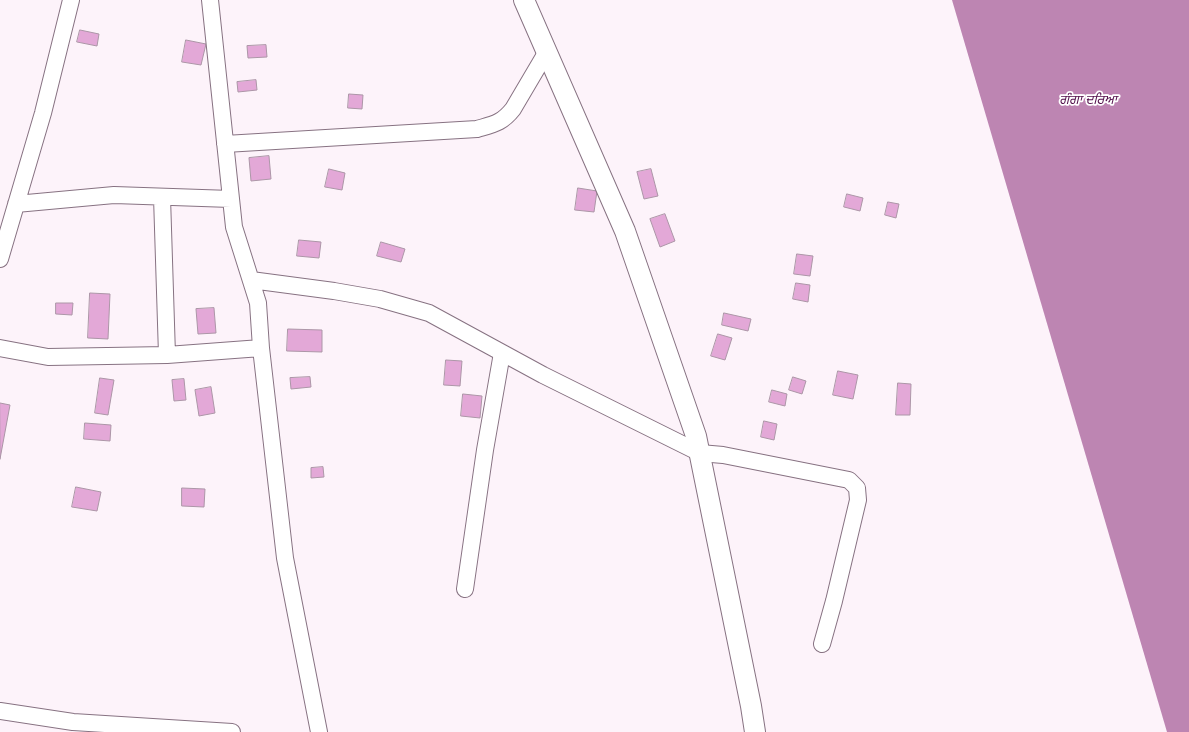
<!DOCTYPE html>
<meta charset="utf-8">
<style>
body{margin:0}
canvas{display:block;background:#fdf3fa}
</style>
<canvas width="1189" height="732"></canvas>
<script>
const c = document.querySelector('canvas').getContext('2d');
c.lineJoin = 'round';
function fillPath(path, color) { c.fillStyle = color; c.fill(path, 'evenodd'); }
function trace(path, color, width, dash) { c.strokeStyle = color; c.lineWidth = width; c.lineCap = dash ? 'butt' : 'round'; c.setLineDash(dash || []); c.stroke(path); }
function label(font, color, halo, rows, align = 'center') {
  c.font = font + ' "Nunito Sans","Noto Sans Gurmukhi",sans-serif'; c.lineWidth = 3.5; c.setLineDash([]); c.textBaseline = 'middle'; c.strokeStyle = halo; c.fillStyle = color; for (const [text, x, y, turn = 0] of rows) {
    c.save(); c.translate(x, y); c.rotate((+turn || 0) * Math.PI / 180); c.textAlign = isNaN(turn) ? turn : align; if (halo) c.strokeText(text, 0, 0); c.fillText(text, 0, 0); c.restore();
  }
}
const water = new Path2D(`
 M952,0H1189V732H1167Z`);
const building = new Path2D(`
 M80,30L99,34L97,46L77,42Z
 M186,40L206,44L201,65L182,62Z
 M266,45L267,57L248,58L247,46Z
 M256,80L257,90L238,92L237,82Z
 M349,94L363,95L362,109L348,108Z
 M269,156L271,179L251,181L249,158Z
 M329,169L345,173L342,190L325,187Z
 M651,169L658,196L644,199L637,172Z
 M578,188L597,191L594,212L575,210Z
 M847,194L863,198L860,211L844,207Z
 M888,202L899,204L896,218L885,215Z
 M665,214L675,241L660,247L650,219Z
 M299,240L321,242L319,258L297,256Z
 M381,242L405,249L401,262L377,256Z
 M797,254L813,256L810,276L794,274Z
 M796,283L810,285L808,302L793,299Z
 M90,293L110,294L108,339L88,338Z
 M56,303H73L72,315L56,314Z
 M214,308L216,333L198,334L196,309Z
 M724,313L751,319L748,331L722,325Z
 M288,329L322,330V352L287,351Z
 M718,334L732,338L725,360L711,356Z
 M446,360L462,361L460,386L444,385Z
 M838,371L858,375L853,399L833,395Z
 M310,377L311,387L291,389L290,378Z
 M793,377L806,381L802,394L789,390Z
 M100,378L114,380L108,415L95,413Z
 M184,379L186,400L174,401L172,380Z
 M898,383L911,384L910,415H896Z
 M211,387L215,413L199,416L195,390Z
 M772,390L787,394L785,406L769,402Z
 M463,394L482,396L480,418L461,416Z
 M0,403L10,405L0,459Z
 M764,421L777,424L774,440L761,437Z
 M85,423L111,425L110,441L84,439Z
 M323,467L324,477L311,478V468Z
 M76,487L101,492L97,511L72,507Z
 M182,488L205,489L204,507L182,506Z`);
const minor = new Path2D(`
 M210,0L234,227L258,303L261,348L285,558L319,732
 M225,144L477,129C494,124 502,123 513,109L546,53
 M162,197L167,355
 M16,204L114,195L231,199
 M0,259L43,113L71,0
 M251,280L334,291L380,299L429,313L543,375L700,453L723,455L849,480L857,488L858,500L834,601L822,644
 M0,348L48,357L167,355L261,348
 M465,589L485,450L502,353
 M0,711L73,722L232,732`);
const tertiary = new Path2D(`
 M524,0L625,231L696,436L751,706L755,732`);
const waterNames = [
 ["ਗੰਗਾ ਦਰਿਆ",1088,101]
];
fillPath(water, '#bd85b2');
fillPath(building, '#e3a8d7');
trace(building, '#ac96a7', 1);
trace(minor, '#877282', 18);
trace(tertiary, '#877282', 22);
trace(minor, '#fff', 16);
trace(tertiary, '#fff', 20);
label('italic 13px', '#510d49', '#fff', waterNames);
</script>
